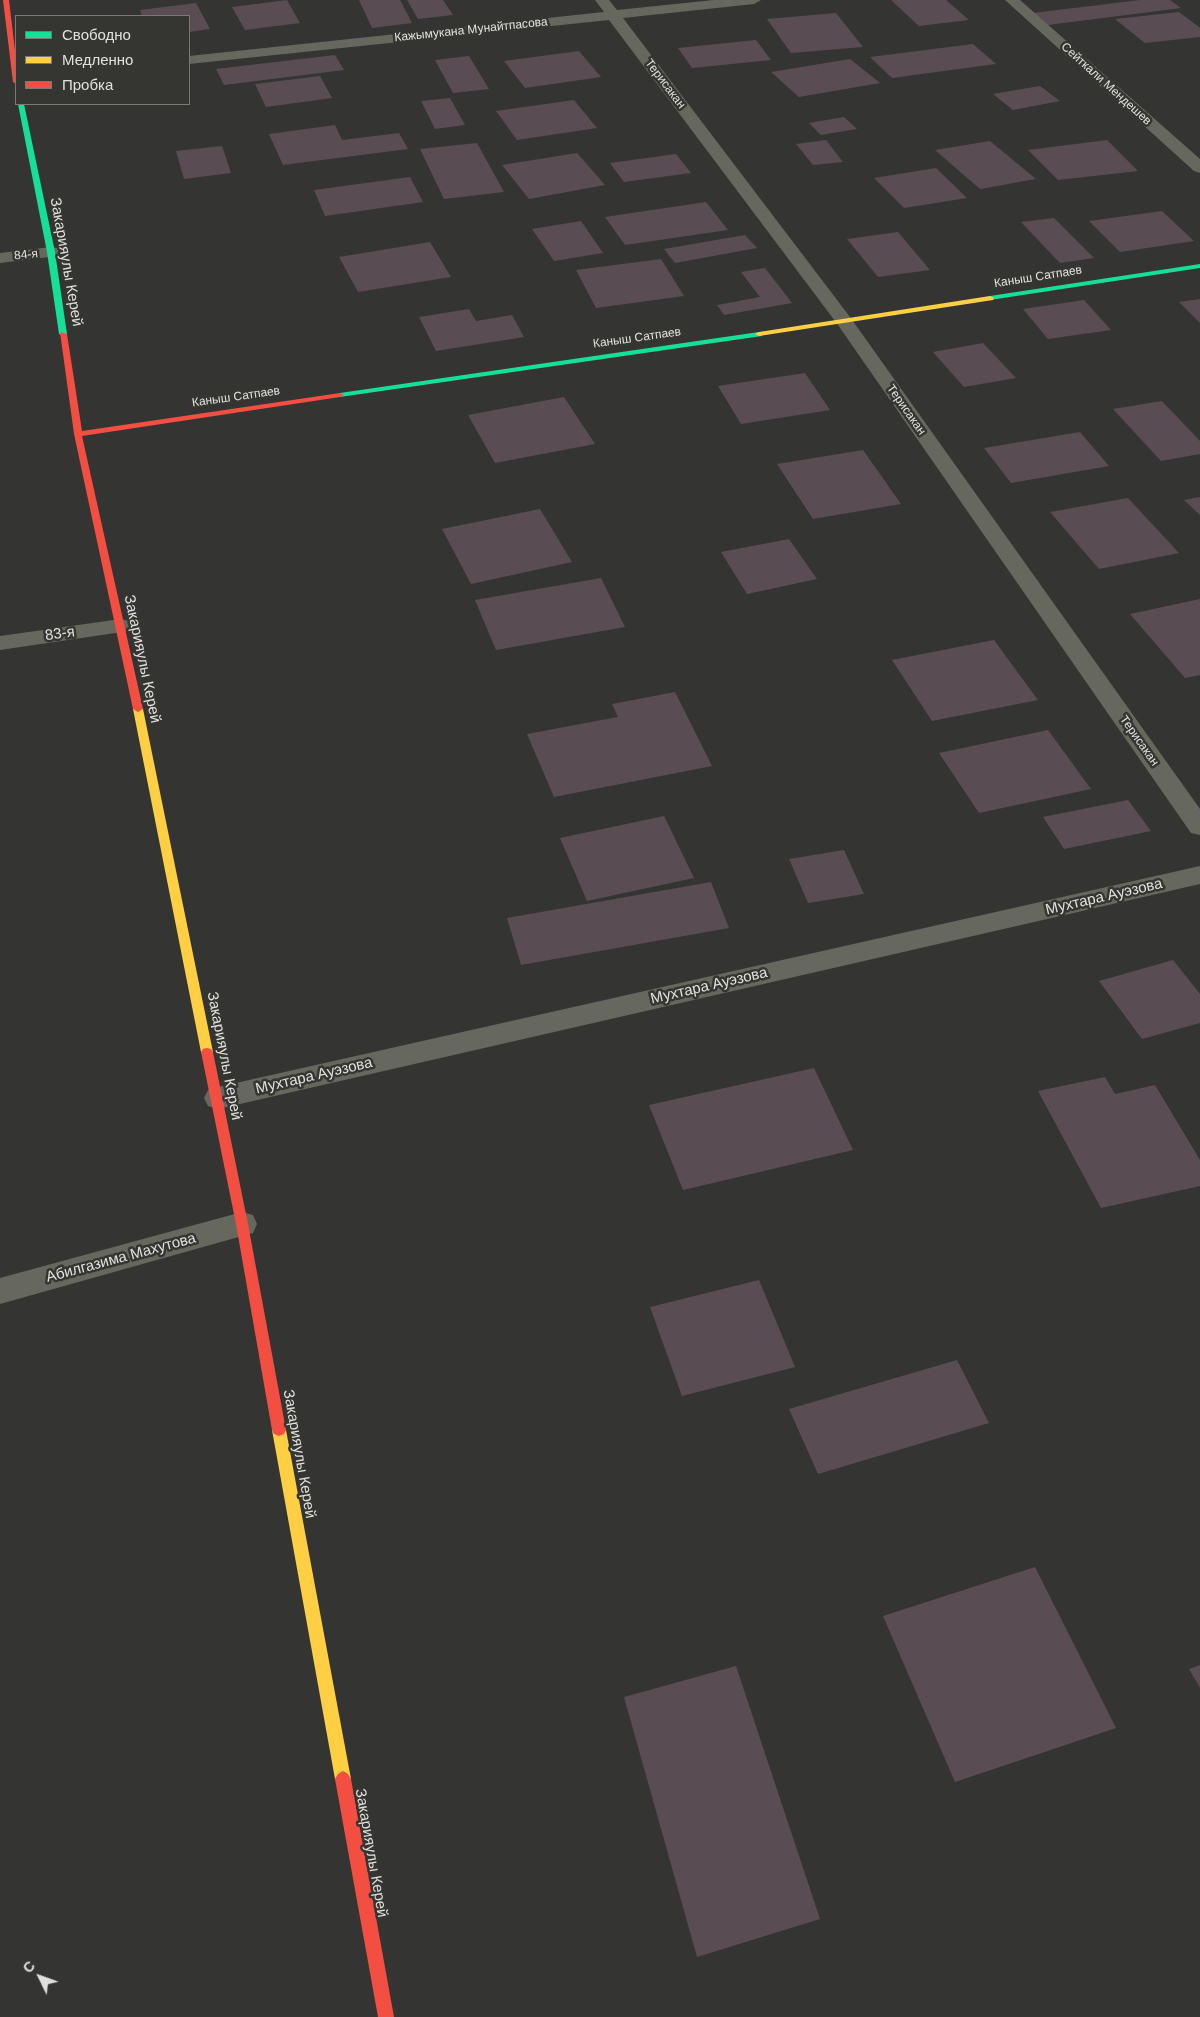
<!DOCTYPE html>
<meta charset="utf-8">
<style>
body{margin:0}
#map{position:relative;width:1200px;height:2017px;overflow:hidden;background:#343533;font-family:Arial,sans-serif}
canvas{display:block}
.legend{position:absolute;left:15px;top:15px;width:175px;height:90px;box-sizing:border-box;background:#353632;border:1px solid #797a77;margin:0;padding:6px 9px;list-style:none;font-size:15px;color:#e0e1de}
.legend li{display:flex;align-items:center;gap:10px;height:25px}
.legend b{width:25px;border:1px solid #797a77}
.north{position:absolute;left:15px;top:1952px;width:50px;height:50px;-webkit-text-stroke:4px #353632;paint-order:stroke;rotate:312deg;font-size:14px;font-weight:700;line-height:20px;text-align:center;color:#e0e1de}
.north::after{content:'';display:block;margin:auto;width:18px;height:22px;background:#e0e1de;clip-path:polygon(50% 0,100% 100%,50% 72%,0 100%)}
</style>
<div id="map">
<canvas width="1200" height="2017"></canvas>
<ul class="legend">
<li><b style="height:6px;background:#16e098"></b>Свободно</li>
<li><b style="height:6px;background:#ffcf43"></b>Медленно</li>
<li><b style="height:6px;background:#f24e42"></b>Пробка</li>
</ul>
<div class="north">С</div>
</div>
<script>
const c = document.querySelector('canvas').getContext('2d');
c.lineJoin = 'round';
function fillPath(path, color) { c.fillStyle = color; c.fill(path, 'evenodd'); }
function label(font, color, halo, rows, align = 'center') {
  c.font = font + ' Arial,sans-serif'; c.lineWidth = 5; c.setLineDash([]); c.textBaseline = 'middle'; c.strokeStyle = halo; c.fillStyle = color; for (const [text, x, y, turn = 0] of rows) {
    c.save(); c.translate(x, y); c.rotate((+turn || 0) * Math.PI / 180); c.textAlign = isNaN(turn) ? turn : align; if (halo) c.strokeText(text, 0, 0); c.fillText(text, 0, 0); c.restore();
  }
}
const building = new Path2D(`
 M287,0L300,23L245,30L232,7Z
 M359,0H400L412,23L372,28Z
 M407,0H443L453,15L418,19Z
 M891,0H946L969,20L919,26Z
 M1140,0H1170L1181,8L1048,25L1033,13Z
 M196,3L210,29L189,32V16H142L140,10Z
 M1179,12L1200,28V37L1145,43L1115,19Z
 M836,13L863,47L791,53L767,19Z
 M756,40L771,60L692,68L678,48Z
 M973,44L996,64L892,78L870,57Z
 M579,51L601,77L525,88L504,61Z
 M335,55L344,70L224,85L216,69Z
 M469,56L489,89L453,93L435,60Z
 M850,59L880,83L799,97L771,72Z
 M320,76L332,98L266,107L255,84Z
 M1040,86L1060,101L1013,110L993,94Z
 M450,98L465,125L435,129L421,101Z
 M574,100L597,128L517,140L496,111Z
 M844,117L857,129L821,135L809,123Z
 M335,125L342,140L399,133L408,149L283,165L269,134Z
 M826,140L843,162L813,165L796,144Z
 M1107,140L1138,171L1058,180L1028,150Z
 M990,141L1036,179L980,189L935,150Z
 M477,143L504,192L444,199L420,149Z
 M222,146L231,173L184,179L176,151Z
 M577,153L605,185L529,199L502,165Z
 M676,154L691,173L624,182L610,163Z
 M936,168L967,198L904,208L874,178Z
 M410,177L423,202L325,216L314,190Z
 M706,202L728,230L625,245L605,217Z
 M1162,211L1194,241L1120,252L1089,221Z
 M1054,218L1094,258L1060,263L1021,222Z
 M581,221L603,253L554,261L532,229Z
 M898,232L930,270L878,277L847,239Z
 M745,235L757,248L675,263L664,249Z
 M430,242L451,277L358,292L339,257Z
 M661,259L684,296L596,308L576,270Z
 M765,268L792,303L724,315L717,305L760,297L741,272Z
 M1200,299V323L1179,302Z
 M1084,300L1111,330L1048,339L1023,309Z
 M469,309L476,321L512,315L524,337L436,351L419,317Z
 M983,343L1016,378L964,387L933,352Z
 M805,373L830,410L741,424L718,386Z
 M564,397L595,444L495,463L468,415Z
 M1162,401L1200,441V454L1161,461L1113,409Z
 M1080,432L1109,466L1011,483L984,448Z
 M863,450L901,504L813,519L777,464Z
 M1200,497V515L1184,500Z
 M1128,498L1179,553L1099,569L1050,512Z
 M540,509L572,562L471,584L442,529Z
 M789,539L817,579L747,594L721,552Z
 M601,578L625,627L496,650L475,600Z
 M1200,599V675L1185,678L1130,614Z
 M994,640L1038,700L932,721L892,660Z
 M675,692L712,766L554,797L527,734L618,717L612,704Z
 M1048,730L1091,789L979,813L939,753Z
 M1128,800L1151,831L1064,849L1043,817Z
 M664,816L694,878L587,901L560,838Z
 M844,850L864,894L808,903L789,859Z
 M711,882L729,928L521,965L507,918Z
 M1173,960L1200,994V1023L1142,1039L1099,981Z
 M814,1068L853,1150L683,1190L649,1105Z
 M1105,1077L1115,1094L1155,1085L1200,1160V1186L1101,1208L1038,1091Z
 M759,1280L795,1367L682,1396L650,1307Z
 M957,1360L989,1423L818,1474L789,1409Z
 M1035,1567L1116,1728L955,1782L883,1616Z
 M1200,1665V1688L1189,1669Z
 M736,1666L820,1919L697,1957L624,1697Z`);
const street = new Path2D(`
 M595,0H609L617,10L714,0H761L754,4L623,18L850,317L1200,809V835L1191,833L838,325L609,20L189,64V56L604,12Z
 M1005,0H1020L1200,159V173L1194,171Z
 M51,247L57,248L60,252L57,256L0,263V253Z
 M121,619L129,621L132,626L129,631L0,650V636Z
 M1200,866V884L218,1109L208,1106L204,1098L208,1090L218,1087Z
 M242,1212L253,1215L257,1224L253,1233L0,1304V1278Z`);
const fast = new Path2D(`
 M18,104H24L55,252L67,334L63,336L59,334L47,252Z
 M1200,264V268L990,300L986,298L990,296Z
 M759,332H762V336L340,397L336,395L340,393Z`);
const slow = new Path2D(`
 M990,296L994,298L993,300L759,336L755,334L759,332Z
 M138,706L143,709L213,1052L211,1055H203L201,1052L133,709Z
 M279,1424L284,1426L286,1430L351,1779L348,1784L343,1787L338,1784L335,1779L272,1430L274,1426Z`);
const jam = new Path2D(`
 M3,0H9L16,59V84L13,82Z
 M60,332L67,334L82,431L340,393L344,395L340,397L82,436L143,709L138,712L133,709L74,434Z
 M207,1048L211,1049L213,1052L248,1224L286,1430L284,1434L279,1436L274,1434L272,1430L236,1224L201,1052L203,1049Z
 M343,1771L348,1774L351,1779L394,2017H378L335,1779L338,1774Z`);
const farStreetnames = [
 ["Кажымукана Мунайтпасова",471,30,-6],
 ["Терисакан",665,84,53],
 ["Сейткали Мендешев",1106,84,42],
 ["84-я",26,255,-6],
 ["Каныш Сатпаев",1038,277,-9],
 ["Каныш Сатпаев",637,338,-8],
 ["Каныш Сатпаев",236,397,-8],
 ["Терисакан",906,410,55],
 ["Терисакан",1139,741,55]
];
const streetNames = [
 ["Закарияулы Керей",66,262,80],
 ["83-я",60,634,-8],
 ["Закарияулы Керей",142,659,78],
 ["Мухтара Ауэзова",1104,897,-13],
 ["Мухтара Ауэзова",709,986,-13],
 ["Закарияулы Керей",224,1056,79],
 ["Мухтара Ауэзова",314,1076,-13],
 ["Абилгазима Махутова",121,1258,-15],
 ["Закарияулы Керей",299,1454,80],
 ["Закарияулы Керей",371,1853,80]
];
fillPath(building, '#5a4c53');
fillPath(street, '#66685e');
fillPath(fast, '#16e098');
fillPath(slow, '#ffcf43');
fillPath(jam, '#f24e42');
label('12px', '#e0e1de', '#353632', farStreetnames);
label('15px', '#e0e1de', '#353632', streetNames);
</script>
